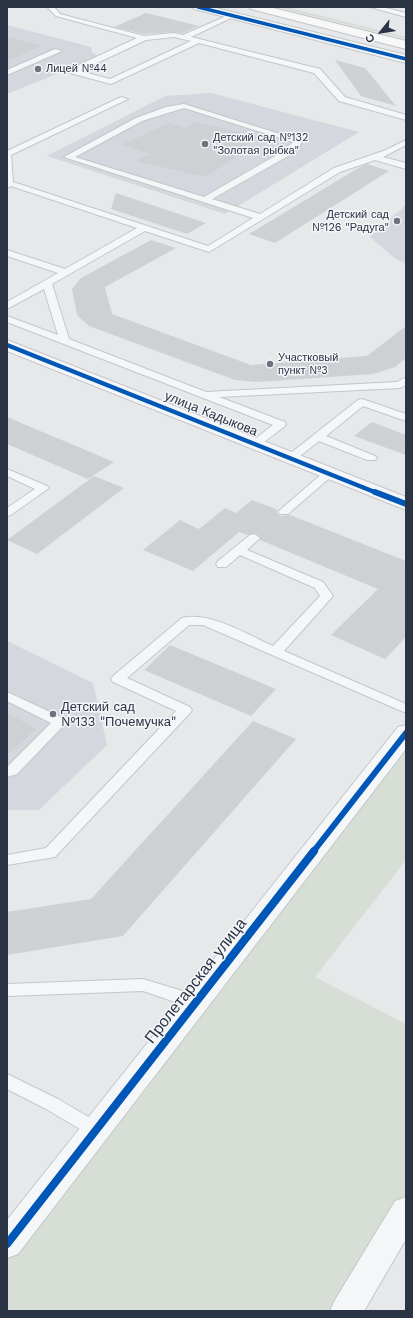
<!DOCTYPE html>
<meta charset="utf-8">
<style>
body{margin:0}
#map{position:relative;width:413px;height:1318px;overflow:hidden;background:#e6e8ea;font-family:"Work Sans",sans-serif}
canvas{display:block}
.frame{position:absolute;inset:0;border:8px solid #2b3445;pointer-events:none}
.north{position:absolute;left:361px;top:12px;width:40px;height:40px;-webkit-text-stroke:3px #f4f6f9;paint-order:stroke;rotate:240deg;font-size:11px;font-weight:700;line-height:16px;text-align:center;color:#2b3445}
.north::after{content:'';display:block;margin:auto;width:14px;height:18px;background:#2b3445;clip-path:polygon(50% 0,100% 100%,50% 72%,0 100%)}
</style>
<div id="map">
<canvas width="413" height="1318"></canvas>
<div class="frame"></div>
<div class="north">С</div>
</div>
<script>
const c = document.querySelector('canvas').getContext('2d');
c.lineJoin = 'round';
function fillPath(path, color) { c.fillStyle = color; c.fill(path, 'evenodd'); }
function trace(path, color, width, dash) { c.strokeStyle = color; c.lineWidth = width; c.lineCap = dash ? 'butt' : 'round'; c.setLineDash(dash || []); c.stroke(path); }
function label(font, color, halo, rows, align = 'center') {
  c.font = font + ' "Work Sans",sans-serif'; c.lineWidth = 3; c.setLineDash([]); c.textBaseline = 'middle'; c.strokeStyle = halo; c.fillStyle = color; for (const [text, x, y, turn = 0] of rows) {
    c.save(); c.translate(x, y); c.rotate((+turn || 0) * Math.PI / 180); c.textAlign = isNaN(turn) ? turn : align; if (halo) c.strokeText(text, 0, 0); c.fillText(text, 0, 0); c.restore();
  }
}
const built = new Path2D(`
 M7,25L91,47L92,52L99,57L7,94Z
 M211,93L359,132L225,214L47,156L165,96Z
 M406,205V263L397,260L370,237Z
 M7,641L93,683L107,745L39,810H7Z`);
const green = new Path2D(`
 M276,7H286L406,37V39Z
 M406,733V860L315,977L406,1024V1208L344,1311H7V1246Z`);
const building = new Path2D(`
 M146,13L199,26L183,33L174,32L144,34L114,27Z
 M7,37L42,46L7,61Z
 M335,60L365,68L396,106L361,96Z
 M196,122L259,137L239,149L246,151L205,177L136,161L150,154L121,145L169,123L186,128Z
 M367,164L389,171L275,243L249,234L360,167Z
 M116,193L206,223L187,234L111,209Z
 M151,240L176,248L105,287L112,314L251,365L367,356L406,326V358L395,367L373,374L257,382L235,380L89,326L77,315L72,289L81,278Z
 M7,417L114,462L88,479L7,444Z
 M372,422L406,435V455L354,436Z
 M94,476L124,488L37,554L7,540Z
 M252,500L278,510L276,512L280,516L290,515L406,561V637L385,659L331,635L378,589L260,540L261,537L255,533L248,535L239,532L193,571L143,550L180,520L199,529L225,508L236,513Z
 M170,645L276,689L251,716L144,670Z
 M7,713L37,729L7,754Z
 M253,721L296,739L123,936L7,955V912L91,899Z`);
const service = new Path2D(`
 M47,7H54L60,14L144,36L174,33L183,35L229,15H233V17L191,37L320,69L345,97L406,115V120L339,101L314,73L199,43L111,84L70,73V69L137,38L56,16ZM174,37L191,41L110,79L80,71L146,40Z
 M370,7H382L406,13V17Z
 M55,49L62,51L7,75V70Z
 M121,97L128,99L11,155L13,182L208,246L253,218L64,157L136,118L166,107L184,104L302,141L299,148L288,156L212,199L260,214L334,168L386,150L406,140V145L383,157L406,163V169L375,160L340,172L209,252L145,231L52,284L69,339L206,392L397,382L406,377V385L400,388L219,397L285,422L286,424L285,426L259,446L255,447L250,444L251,442L273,425L7,322V316L58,335L44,289L7,309V302L58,273L7,256V250L65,269L137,228L11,186L7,188V151ZM184,108L293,142L282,152L204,197L75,157L142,121Z
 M362,399L406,414V421L363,406L326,436L375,456L377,458L375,460H367L319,441L295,460H287L285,458L287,456L358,400Z
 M7,469L47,486L49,488L11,515L7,516V508L35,489L7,476Z
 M329,470L333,471L335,473L333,475L288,514H280L278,512L280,510L325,471Z
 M254,534L260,538L247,550L323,582L333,596L284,651L406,704V713L203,625H189L127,678L190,707L192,710L190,713L55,857L7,865V855L46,848L176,711L113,682L111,679L113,676L182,618C210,611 248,635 273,646L320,596L315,588L240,555L226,567H218L216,564L218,561L250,535Z
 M7,692L65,719L67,722L17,774L7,777V767L51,723L7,701Z
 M143,979L202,997L204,1002L202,1007L196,1009L143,991L7,996V984Z
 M7,1074L58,1099L102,1125L105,1130L102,1135L96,1138L90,1135L46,1109L7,1089Z`);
const minor = new Path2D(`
 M192,7H212L406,55V63L194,9Z
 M7,340L406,497V510L7,351Z`);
const tertiary = new Path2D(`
 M406,725V749L18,1254L7,1258V1220L398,727Z
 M406,1197V1239L364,1311H330L335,1300L395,1201Z`);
const primary = new Path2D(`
 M249,7H269L406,41V49L251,9Z`);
const cyclewayFar3 = new Path2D(`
 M198,7L406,59`);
const cyclewayFar2 = new Path2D(`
 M7,345L377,493`);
const cyclewayFar1 = new Path2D(`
 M375,492L406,504
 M313,852L406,733`);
const cycleway = new Path2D(`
 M7,1244L314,851`);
const markers = [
 [38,69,4,"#6c737f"],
 [205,144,4,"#6c737f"],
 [397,221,4,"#6c737f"],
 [270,364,4,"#6c737f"],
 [53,714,4,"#6c737f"]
];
const farPoinames = [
 ["Лицей №44",46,69],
 ["Детский сад №132",213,138],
 ["\"Золотая рыбка\"",213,151],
 ["Детский сад",389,215,"right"],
 ["№126 \"Радуга\"",389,228,"right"],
 ["Участковый",278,358],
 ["пункт №3",278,371]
];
const streetNames = [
 ["улица Кадыкова",211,414,22]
];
const poiNames = [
 ["Детский сад",61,707],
 ["№133 \"Почемучка\"",61,722]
];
const nearStreetnames = [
 ["Пролетарская улица",196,981,-52]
];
fillPath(built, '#d4d7dd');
fillPath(green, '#d6ded6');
fillPath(building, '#ced0d3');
trace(service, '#c4c6c8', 2);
trace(minor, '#c4c6c8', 2);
trace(tertiary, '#c4c6c8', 2);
trace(primary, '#c2c5c8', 2);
fillPath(service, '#f5f6f7');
fillPath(minor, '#f5f6f7');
fillPath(tertiary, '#f5f6f7');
fillPath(primary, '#f8f8f8');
trace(cyclewayFar3, '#0057b8', 3.5);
trace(cyclewayFar2, '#0057b8', 4.5);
trace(cyclewayFar1, '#0057b8', 6);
trace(cycleway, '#0057b8', 8);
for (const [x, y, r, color] of markers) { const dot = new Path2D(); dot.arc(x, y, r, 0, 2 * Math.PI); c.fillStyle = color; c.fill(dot); trace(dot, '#f4f6f9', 1.5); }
label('11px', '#2b3445', '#f4f6f9', farPoinames, 'left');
label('13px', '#2b3445', '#f4f6f9', streetNames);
label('13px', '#2b3445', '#f4f6f9', poiNames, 'left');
label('16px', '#2b3445', '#f4f6f9', nearStreetnames);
</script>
